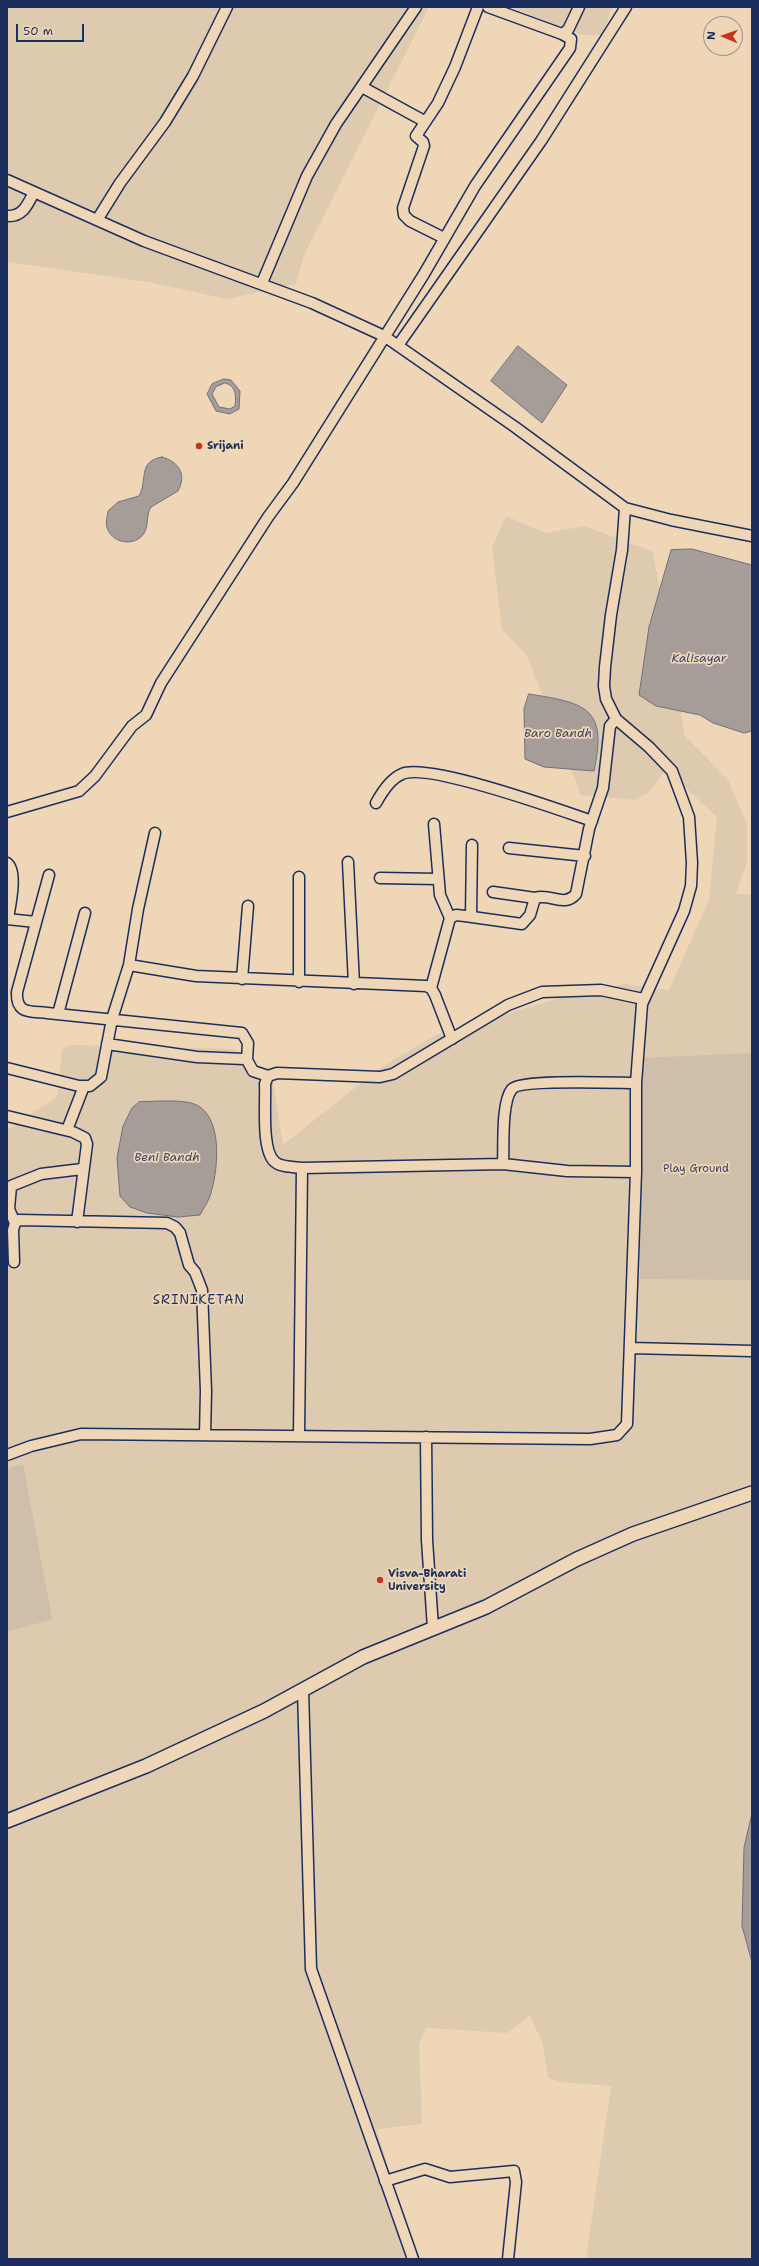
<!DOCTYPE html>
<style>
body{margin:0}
#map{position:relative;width:759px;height:2266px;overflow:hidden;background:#eed6b6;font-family:"Shantell Sans",sans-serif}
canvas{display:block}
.frame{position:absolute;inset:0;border:8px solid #1b2f5e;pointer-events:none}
.north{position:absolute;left:703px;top:16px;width:40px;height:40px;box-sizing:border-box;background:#eed6b6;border:1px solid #9a9393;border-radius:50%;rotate:272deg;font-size:11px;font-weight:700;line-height:16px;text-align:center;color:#1b2f5e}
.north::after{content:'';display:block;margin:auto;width:14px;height:18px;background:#c8321e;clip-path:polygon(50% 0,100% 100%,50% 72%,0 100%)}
.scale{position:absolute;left:16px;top:24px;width:68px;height:18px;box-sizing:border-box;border:2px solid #1b2f5e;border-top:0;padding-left:5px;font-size:12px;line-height:14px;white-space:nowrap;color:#1b2f5e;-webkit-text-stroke:3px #eed6b6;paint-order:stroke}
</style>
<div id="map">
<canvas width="759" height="2266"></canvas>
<div class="frame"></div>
<div class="north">N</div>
<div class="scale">50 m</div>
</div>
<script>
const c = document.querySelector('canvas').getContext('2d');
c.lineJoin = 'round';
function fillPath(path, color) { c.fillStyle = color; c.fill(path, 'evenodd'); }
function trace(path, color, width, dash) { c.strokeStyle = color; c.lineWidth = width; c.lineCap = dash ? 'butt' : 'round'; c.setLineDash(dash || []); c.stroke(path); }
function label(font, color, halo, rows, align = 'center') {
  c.font = font + ' "Shantell Sans",sans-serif'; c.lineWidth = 3.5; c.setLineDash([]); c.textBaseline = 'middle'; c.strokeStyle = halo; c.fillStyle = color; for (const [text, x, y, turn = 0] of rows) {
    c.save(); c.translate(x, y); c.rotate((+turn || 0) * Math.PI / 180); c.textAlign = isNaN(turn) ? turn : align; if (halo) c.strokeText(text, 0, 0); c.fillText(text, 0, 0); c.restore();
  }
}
const built = new Path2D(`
 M7,7H429L304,255L296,284L227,299L148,282L7,262Z
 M512,7H612L603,35H581Z
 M506,516L546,533L585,526L653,552L685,736L728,780L747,824V862L736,894L752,895V2259H586L611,2086L561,2082L548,2078L543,2044L530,2016L507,2033L426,2028L419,2044L422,2124L377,2129L415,2259H7V1130L57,1097L62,1050L71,1045L235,1049L253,1076L273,1083L283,1145L380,1068L436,1035L565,996L624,984L669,990L709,900L717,817L666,769L649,792L636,800L581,795L527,656L502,629L492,548Z`);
const green = new Path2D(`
 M752,1053V1280L640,1279V1058Z
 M23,1464L52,1619L7,1632V1469Z`);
const water = new Path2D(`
 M518,346L567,385L542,423L491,381Z
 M224,379L231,380L240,391L239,409L230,414L216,411L207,394L212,384ZM225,383C237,386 236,397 235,406L230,409L219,407L212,394L216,387Z
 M162,457C179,462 187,474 178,491L151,507C145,516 150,527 142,536C132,546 114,543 108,530C105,524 107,518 108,511L118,502L139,496C148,481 137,461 162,457Z
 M692,549L752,565V731L744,733L713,723L700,715L656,706L639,695L649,627L671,550Z
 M529,694C585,703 608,707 594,771L544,767L525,759L524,709Z
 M161,1101C172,1101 190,1100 200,1107C223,1123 218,1172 210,1196C208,1202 203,1209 200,1215L178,1217L147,1213L130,1207L120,1196L117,1158L123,1126L132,1108L139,1102Z
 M752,1814V1962L742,1926L744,1848Z`);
const minor = new Path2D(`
 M488,7L562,34L568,30L579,7
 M362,87L424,121
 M7,180L144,241L312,303L384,336L515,427L625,508L671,520L752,536
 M7,216C23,217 28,204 34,192
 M97,220L120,183L165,122L193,76L227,7
 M444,238L410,221L404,215L403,208L424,146L423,142L416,136L438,103L455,67L478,7
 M262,283L307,176L336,124L416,7
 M399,344L541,141L626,7
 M376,803C382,792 390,779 402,774C427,762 560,810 592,821
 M7,812L79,791L95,776L132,726L146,715L161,683L268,517L293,483L424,274L475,186L570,48L571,39L562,34
 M434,824L440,895L450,918
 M509,848L585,856
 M348,862L354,984
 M7,863C18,871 10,905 8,919
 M49,875L17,992C16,1014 29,1011 47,1013L242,1033L248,1043L247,1060
 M299,877V982
 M380,878L438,879
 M493,892L535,898
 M471,917L472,845
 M7,919L36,922
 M129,965L196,976L426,986L431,988L435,995L452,1039
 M242,979L248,906
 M431,988L450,918L456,915L465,916L522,924L530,915L535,898C551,893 564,908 576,894L589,829L603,788L610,726L616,719
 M58,1014L85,913
 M107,1044L197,1057L244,1059L247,1060L253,1071L268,1076
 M7,1068L79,1086H90L101,1077L112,1019L129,965L138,909L155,833
 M7,1116L73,1132L85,1138L87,1144L77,1222
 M67,1130L84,1086
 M503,1164C504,1147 501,1102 512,1089C520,1079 618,1083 636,1083
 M636,1172L567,1171L503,1164L302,1168C294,1167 280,1167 275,1162C261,1151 266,1102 265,1084L268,1076L277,1073L380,1077L393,1074L508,1005L542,992L601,990L643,999
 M15,1223L9,1209L11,1186L41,1174L82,1169
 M14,1262L13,1230L15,1223L19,1220L167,1223L175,1227L180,1233L189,1265L195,1272L202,1290L206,1391L205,1435
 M630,1348L752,1351
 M299,1436L302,1168
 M426,1437L427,1540L433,1628
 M7,1455L31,1446L81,1434L590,1439L617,1435L627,1424L636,1172V1083L642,1004L684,911L691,886L692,863L689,817L672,771L649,747L616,719L606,699L604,686L605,667L611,615L622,550L625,508
 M303,1690L311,1969L413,2259
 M385,2181L425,2169L450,2177L514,2171L516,2182L508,2259`);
const major = new Path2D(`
 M7,1821L146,1766L264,1711L363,1657L486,1607L577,1559L633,1534L752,1493`);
const markers = [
 [199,446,4,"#c8321e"],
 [380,1580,4,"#c8321e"]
];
const poiNames = [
 ["Srijani",207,446],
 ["Visva-Bharati",388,1574],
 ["University",388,1587]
];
const parkNames = [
 ["Play Ground",696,1169]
];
const waterNames = [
 ["Kalisayar",699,659],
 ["Baro Bandh",558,734],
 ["Beni Bandh",167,1158]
];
const quarterNames = [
 ["SRINIKETAN",199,1301]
];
fillPath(built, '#decaaf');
fillPath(green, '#cfbea9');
fillPath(water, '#a69d98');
trace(water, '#6e7181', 1);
trace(minor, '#1b2f5e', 13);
trace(major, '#1b2f5e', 16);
trace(minor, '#eed6b6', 10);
trace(major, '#eed6b6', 13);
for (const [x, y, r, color] of markers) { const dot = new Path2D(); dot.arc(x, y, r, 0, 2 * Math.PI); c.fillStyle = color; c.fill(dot); trace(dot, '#eed6b6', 1.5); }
label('bold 11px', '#1b2f5e', '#eed6b6', poiNames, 'left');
label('11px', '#364469', '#eed6b6', parkNames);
label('italic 12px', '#37456a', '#eed6b6', waterNames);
c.letterSpacing = '1px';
label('13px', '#1b2f5e', '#eed6b6', quarterNames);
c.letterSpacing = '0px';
</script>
